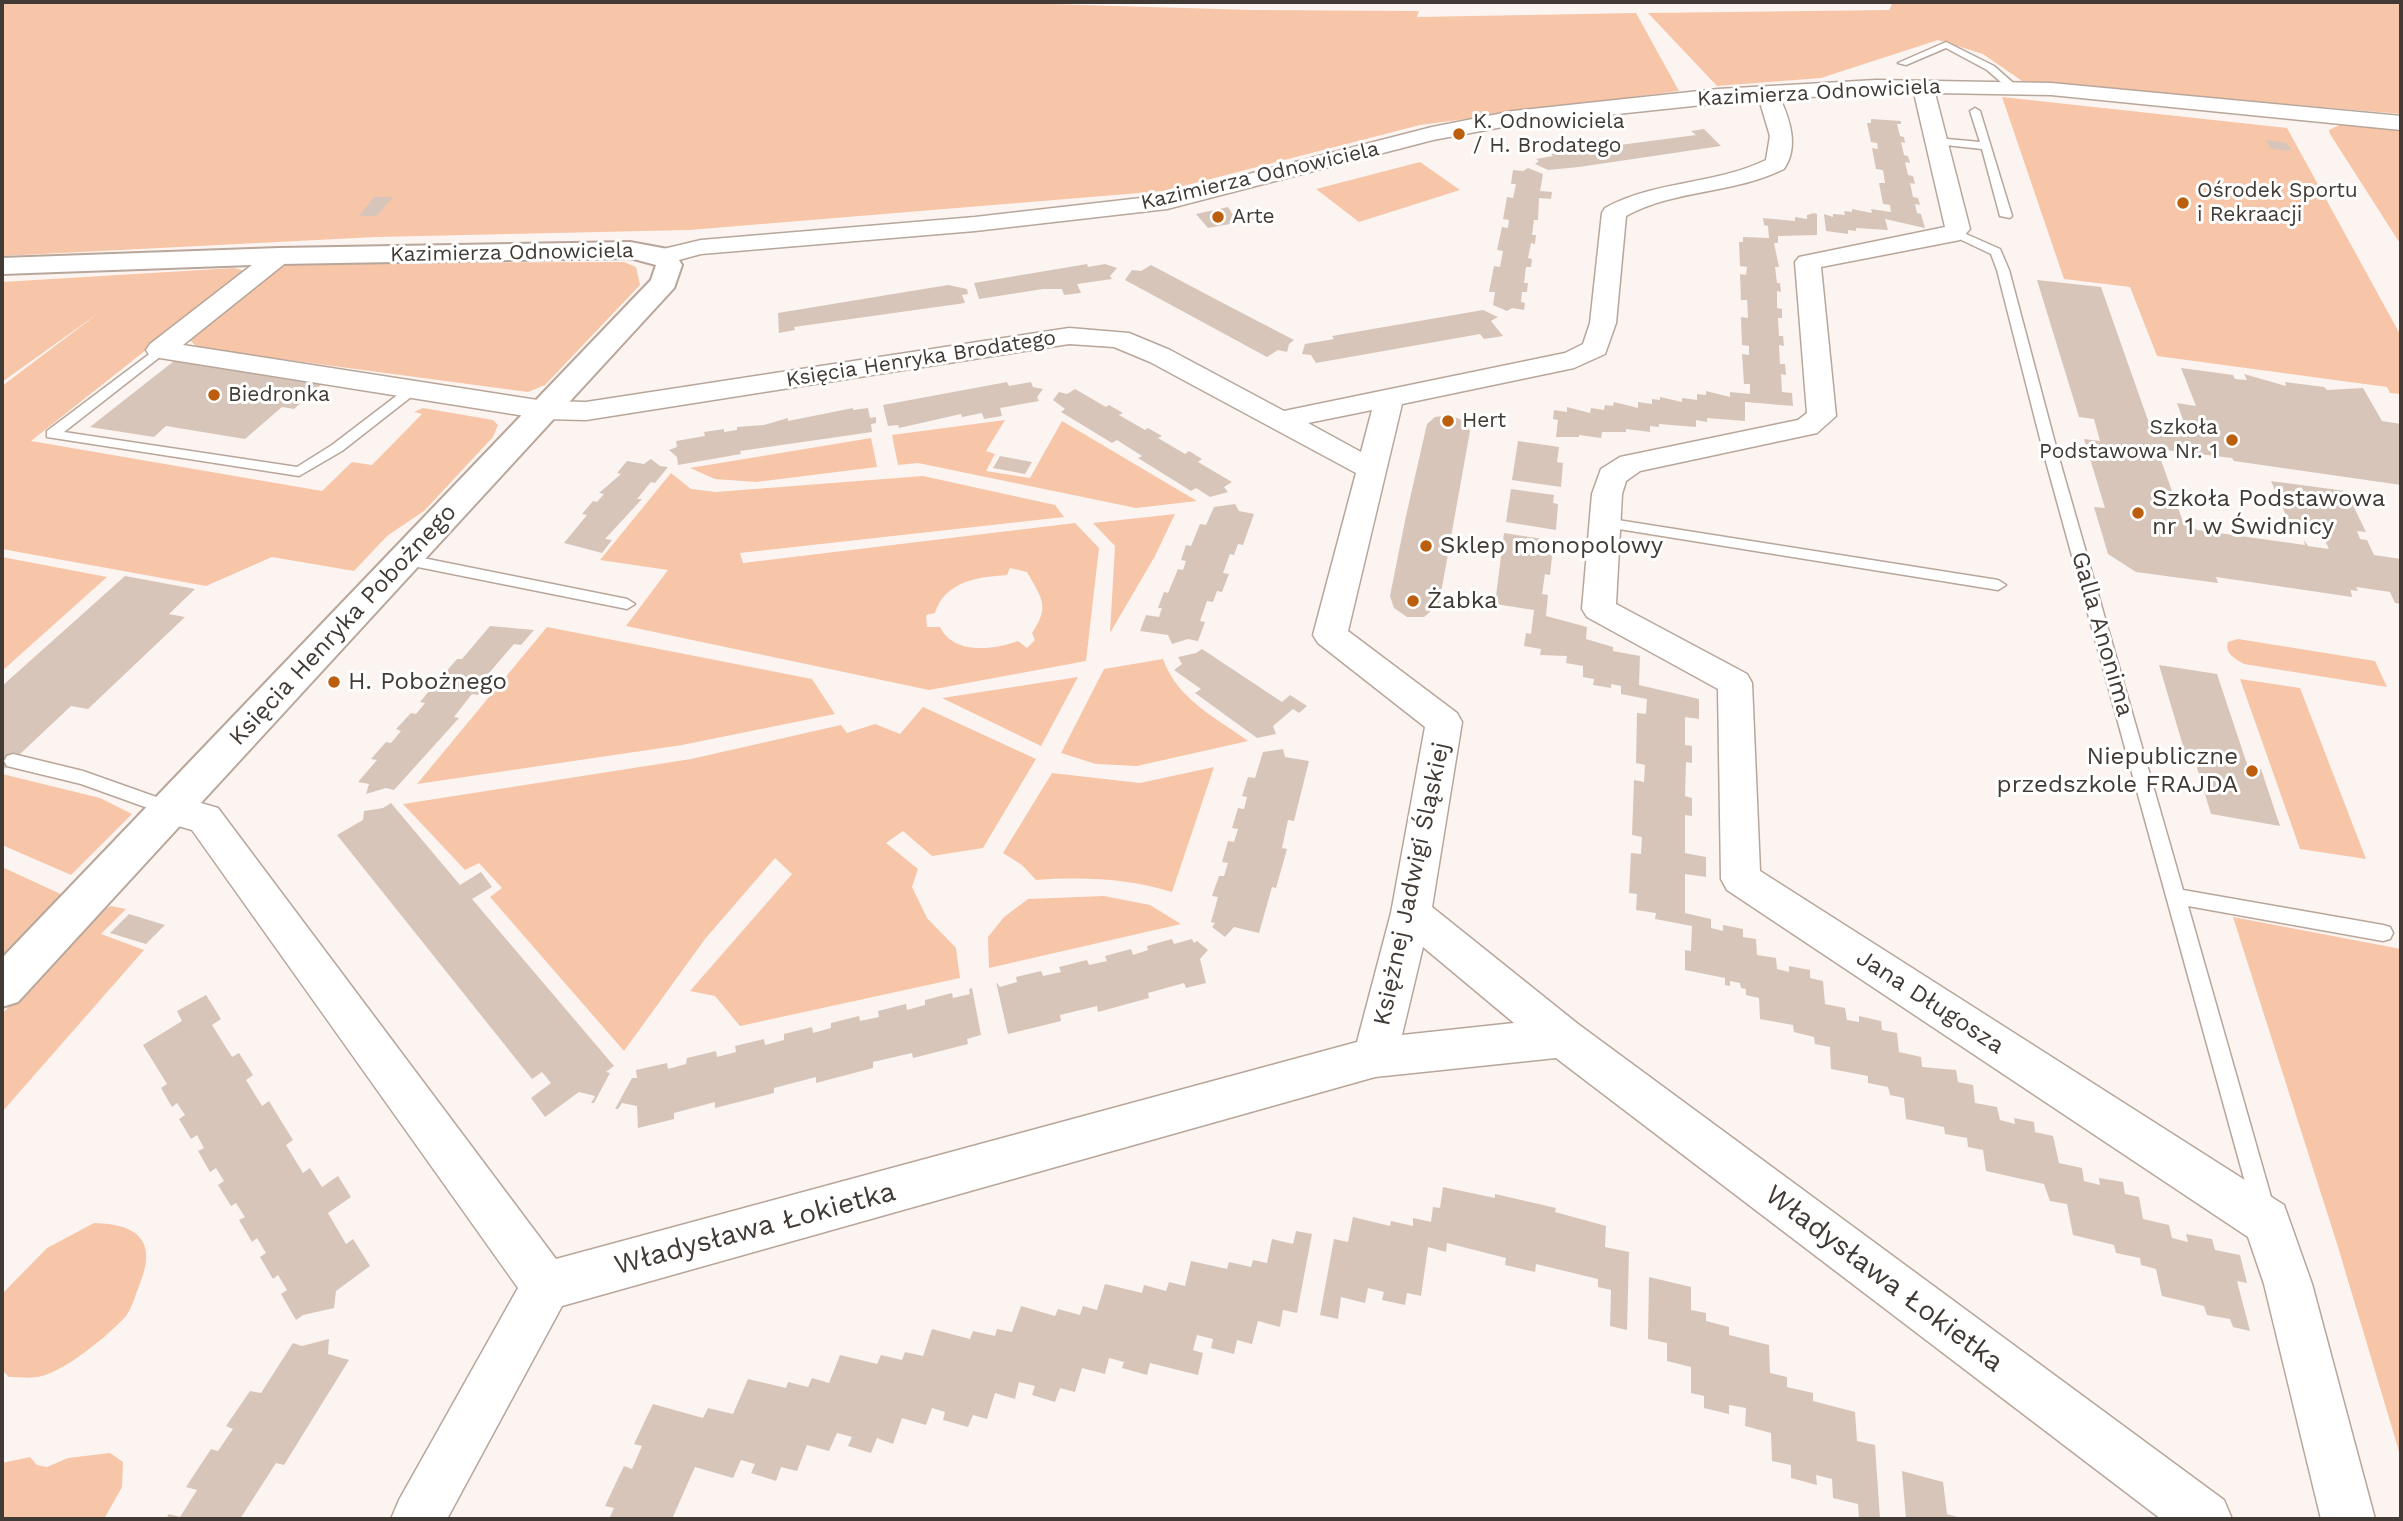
<!DOCTYPE html>
<meta charset="utf-8">
<style>
body{margin:0}
#map{position:relative;width:2403px;height:1521px;overflow:hidden;background:#fcf4f0;font-family:"Work Sans",sans-serif}
canvas{display:block}
.frame{position:absolute;inset:0;border:4px solid #413a35;pointer-events:none}
</style>
<div id="map">
<canvas width="2403" height="1521"></canvas>
<div class="frame"></div>
</div>
<script>
const c = document.querySelector('canvas').getContext('2d');
c.lineJoin = 'round';
function fillPath(path, color) { c.fillStyle = color; c.fill(path, 'evenodd'); }
function trace(path, color, width, dash) { c.strokeStyle = color; c.lineWidth = width; c.lineCap = dash ? 'butt' : 'round'; c.setLineDash(dash || []); c.stroke(path); }
function label(font, color, halo, rows, align = 'center') {
  c.font = font + ' "Work Sans",sans-serif'; c.lineWidth = 6; c.setLineDash([]); c.textBaseline = 'middle'; c.strokeStyle = halo; c.fillStyle = color; for (const [text, x, y, turn = 0] of rows) {
    c.save(); c.translate(x, y); c.rotate((+turn || 0) * Math.PI / 180); c.textAlign = isNaN(turn) ? turn : align; if (halo) c.strokeText(text, 0, 0); c.fillText(text, 0, 0); c.restore();
  }
}
const green = new Path2D(`
 M2,2H981L1252,10L1419,11L1417,17L1636,13L1679,91L1420,125L1164,191L689,230L376,237L2,256Z
 M1989,2H2401V114L2022,81L1983,54L1938,40L1821,78L1717,86L1648,13L1889,10L1892,4Z
 M2002,97L2287,128L2401,336V394L2390,393L2387,387L2157,356L2130,287L2064,279Z
 M2346,122L2401,127V245L2330,134L2329,130Z
 M1420,162L1460,190L1359,222L1316,189Z
 M624,262L636,267L640,285L545,385L528,392L198,348L189,339L285,263Z
 M234,268L242,270V274L31,441L322,491L352,462L372,465L422,414L414,412L423,408L493,420L498,425L493,437L424,511L387,536L354,571L272,557L206,586L2,549V386L100,312L2,382V282Z
 M1005,420L986,451L995,454L986,471L1030,478L1062,421L1197,501L1136,508L918,463L898,465L892,435Z
 M871,438L877,467L756,482L715,479L690,468Z
 M671,473L691,489L716,492L923,476L1055,505L1064,517L740,553L743,563L1075,523L1099,548L1086,661L929,690L626,626L668,570L600,560ZM1010,568L1027,572C1042,599 1050,606 1032,633L1035,640L1027,648L1018,641C993,650 954,655 940,627H927L926,615L935,613C945,581 978,577 1007,575Z
 M1175,514L1155,556L1110,633L1115,546L1093,523Z
 M2,557L107,577L2,671Z
 M547,627L812,679L835,714L682,745L417,784Z
 M2238,639L2375,661L2387,687L2244,664C2236,659 2224,654 2228,642Z
 M1163,659C1178,700 1214,716 1248,741L1137,766L1096,764L1061,753L1104,669Z
 M1078,677L1041,746L942,698Z
 M2240,679L2300,688L2366,859L2300,849Z
 M923,707L1036,759L983,848L932,856L903,831L886,843L918,869L912,887L927,918L956,948L960,978L740,1026L715,996L690,991L792,874L775,858L705,939L624,1051L490,897L502,888L479,863L465,870L403,804L691,759L841,725L847,733L875,724L900,734Z
 M1214,767L1172,892C1124,878 1086,877 1036,880L1022,865L1003,853L1052,773L1140,783Z
 M2,774L100,798L132,814L71,875L2,845Z
 M2,867L65,896L2,964Z
 M1104,896L1150,905L1181,924L989,968L988,937L1004,917L1028,899Z
 M111,906L126,909L101,934L144,950L2,1112V1014L97,912Z
 M2233,917L2401,949V1458L2338,1247Z
 M94,1223C139,1224 158,1242 139,1286C135,1296 132,1308 126,1316C109,1335 66,1370 42,1376C32,1379 19,1377 9,1377L2,1370V1294L47,1248Z
 M110,1453L123,1462L122,1487L104,1519H2V1463L30,1457L37,1465L47,1467L68,1458Z`);
const building = new Path2D(`
 M1871,119L1901,121V124H1897L1900,136L1904,137L1905,143L1901,142L1904,155L1908,156L1910,163L1905,162L1908,175L1913,176L1915,184L1910,183L1913,197L1918,198L1920,205L1915,204L1917,213L1921,214L1925,228L1885,219L1888,230L1856,228V231L1848,230V234L1826,231L1824,214L1833,217V214L1845,215L1844,211L1852,212V209L1872,213L1871,209L1891,212L1890,205L1883,204L1879,183H1885L1883,170L1876,169L1872,148L1878,149L1877,143L1871,142L1867,123H1871Z
 M1704,129L1721,146L1579,167L1548,170L1535,164L1539,161L1536,159L1553,156L1551,154L1696,135L1691,131Z
 M2266,140L2287,143L2292,151L2271,149Z
 M1528,168L1543,174L1540,191L1552,192L1551,199L1539,198L1538,220H1534L1532,235H1536L1535,244L1531,243L1528,258L1532,259L1531,267H1526L1524,283H1528L1527,292H1522L1521,302L1525,303L1524,310L1512,308L1507,311L1493,305L1495,292H1489L1494,266L1500,267L1503,251L1497,250L1502,227L1508,228L1509,220L1503,219L1507,197L1513,198L1516,184H1511L1513,170L1523,171Z
 M374,197H393L377,216H359Z
 M1228,207L1233,215L1251,211L1257,219L1208,228L1196,214Z
 M1814,213L1817,214V235L1778,236V243H1774L1779,267H1775L1777,283H1780L1781,292L1777,291V308L1782,309V318H1778L1779,336H1783L1784,346L1779,345L1780,364H1785L1786,375L1781,374L1782,392L1792,393L1793,406L1745,402V421L1707,418V422L1696,420V427L1659,424V427L1650,426V432L1626,429V432H1602L1601,438L1579,435V437H1556L1558,420L1553,419L1554,410L1567,412V407L1590,413L1591,408L1604,410L1605,405L1613,406L1614,402L1638,408V402L1652,404V399L1660,400V397L1682,402V398L1697,400V394L1706,395V391L1730,397V392L1750,394V384H1744L1742,354L1749,355V346L1742,345L1741,317L1748,318L1747,300H1741L1740,274L1746,275L1747,267L1740,266L1739,242H1743V237L1769,238L1768,226L1764,225L1763,218L1795,221V217L1807,219V215Z
 M1087,264L1088,267L1105,264L1117,268L1110,276L1112,279L1077,284L1081,293L1064,295L1062,289H1043L979,299L974,283Z
 M1151,265L1221,302L1294,340L1289,344L1287,352L1278,350L1267,357L1125,280L1132,270L1141,271Z
 M2037,280L2101,287L2150,426L2187,431L2177,403L2196,406L2181,368L2233,375L2235,379L2247,380L2244,374L2286,386L2285,382L2324,387L2327,390L2363,388L2382,421L2401,424V485L2234,461L2232,458L2157,449L2182,519L2197,530L2305,545L2304,540L2308,546L2329,549L2322,534L2292,529L2271,481L2346,491L2366,532L2357,531L2360,539L2367,540L2374,555L2401,559V604L2395,603L2390,592L2356,587L2358,591L2351,590L2350,586L2352,597L2216,577L2218,583L2136,572L2108,554L2094,507L2105,508L2084,439L2100,441L2094,419L2079,417Z
 M948,285L967,289L968,294L962,295L965,303L794,327L795,330L779,333L778,313Z
 M1483,310L1498,317L1491,321L1503,336L1484,339L1480,334L1316,363L1311,355L1302,354L1305,344L1334,339L1332,336Z
 M174,361L310,383L322,384L294,409L282,407L245,439L166,426L154,437L90,427Z
 M1007,382L1009,386L1031,382L1033,387L1043,389L1037,397L1039,401L1000,408L1002,416L984,419L982,413L962,417L961,414L899,428L898,425L888,426L883,405Z
 M1075,389L1106,407L1109,405L1123,413L1119,415L1145,430L1148,428L1162,436L1158,438L1185,454L1189,451L1202,459L1198,462L1232,482L1224,487L1228,492L1210,497L1196,488L1191,491L1138,458L1142,456L1117,440L1112,443L1061,412L1065,409L1053,400L1059,392L1067,394Z
 M853,408V410L868,408L870,418L876,417V423L871,424L872,432L740,451L741,454L678,465L677,457L669,450L677,447L676,441L705,436L704,432L724,429V432L737,430V427L764,425L788,418V421Z
 M1450,415L1464,421L1470,431L1439,604L1424,617H1407L1394,608L1390,596L1406,516L1427,424L1435,417Z
 M1518,441L1559,447L1557,462L1563,463L1561,487L1512,480Z
 M1000,456L1032,462L1025,474L993,468Z
 M651,459L660,466L668,467L655,483L651,482L637,499H642L605,539L612,540L602,553L564,543L587,515L582,514L593,501L597,502L604,494L599,493L621,474L617,473L627,461L644,464Z
 M1511,489L1554,495L1553,503L1558,504L1556,530L1506,522Z
 M1235,504L1239,511L1254,514L1243,545L1238,544L1234,555L1230,554L1223,573L1229,574L1222,592L1217,591L1213,602L1207,601L1200,621L1205,622L1198,641L1188,639L1172,644L1168,635L1140,631L1146,615L1159,617L1162,608H1158L1164,592L1168,593L1178,569L1183,570L1186,561L1181,560L1186,545L1191,546L1200,524L1206,525L1214,507Z
 M1504,533L1549,540L1548,548H1553L1550,575L1545,574L1542,594L1548,595L1546,616L1587,627L1586,639L1613,647V651L1640,656L1639,685L1699,699V719L1685,717V745L1692,746V763L1686,762L1685,796L1692,798V816L1685,815V853L1706,857V877L1685,874V913L1711,919V928L1723,931V925L1743,929V937L1756,939L1757,955L1776,958L1777,969L1789,972V966L1810,970V978L1823,981L1825,1004L1845,1008L1847,1020L1859,1022V1016L1881,1021L1882,1030L1897,1033L1899,1052L1921,1057L1922,1067L1956,1070L1958,1082L1973,1085L1975,1103L1997,1107L2000,1120L2015,1124L2014,1118L2034,1122L2035,1132L2053,1136L2059,1163L2082,1168L2084,1181L2100,1185L2099,1178L2123,1182L2125,1194L2139,1197L2143,1219L2169,1225L2172,1238L2188,1242L2186,1234L2212,1239L2215,1250L2240,1255L2247,1283L2237,1281L2250,1331L2233,1327L2230,1319L2207,1315L2204,1306L2162,1296L2156,1269L2141,1265L2140,1258L2116,1253L2114,1245L2073,1235L2067,1204L2050,1201L2044,1184L1986,1171L1983,1150L1968,1147L1967,1138L1945,1134L1944,1127L1906,1119L1904,1098L1890,1095L1888,1087L1868,1083V1076L1831,1069L1830,1047L1815,1044L1814,1037L1794,1032L1793,1025L1760,1019L1759,998L1746,995V989L1741,988L1740,983L1730,981V986L1725,985V978L1685,970V950L1691,951L1692,926L1655,919L1656,913L1636,910L1637,894L1629,893L1631,853L1641,854L1642,837L1632,835L1634,780L1644,782L1645,765L1636,763L1637,713L1646,714L1647,699L1621,694V686L1611,684V688L1593,685L1594,679L1583,677V666L1566,663L1567,656L1540,655L1541,649L1524,646L1526,633L1531,634L1534,610L1495,604Z
 M125,576L195,589L169,614L185,617L88,709L71,706L2,771V686Z
 M490,626L534,630L521,645L514,644L489,673L495,675L478,695L472,694L454,717L459,718L394,790L386,788L366,794L369,784L358,782L377,760L371,759L386,742L391,743L401,731L396,729L411,713L416,714L425,703L420,702L434,685L439,686L448,675L444,674L457,659H462Z
 M1202,649L1282,702L1290,695L1307,706L1299,713L1293,709L1273,726L1276,734L1257,738L1195,693L1201,689L1174,670L1182,664L1178,657L1196,653Z
 M2159,665L2217,674L2248,767L2261,769L2280,826L2211,814L2194,758L2186,756Z
 M1283,749L1285,757L1309,761L1294,821L1288,820L1282,848L1287,849L1276,888L1272,887L1259,933L1234,927L1225,937L1212,927L1215,923L1211,922L1218,897L1212,896L1219,876H1224L1228,863L1222,862L1228,841L1234,842L1238,829L1232,828L1238,808L1244,809L1247,797L1242,796L1248,777L1255,778L1263,752Z
 M391,803L460,885L481,872L492,887L472,899L614,1066L606,1072L610,1073L594,1103H591L595,1096L579,1092L545,1117L531,1098L551,1083L542,1072L532,1079L337,835L363,820L364,811L383,808Z
 M129,914L165,925L146,944L110,933Z
 M1172,939L1174,944L1192,939L1194,943L1197,941L1208,950L1200,959L1206,983L1186,988L1184,983L1148,993L1149,998L1098,1012L1097,1006L1060,1015L1061,1021L1008,1034L996,982L1000,987L1017,982L1016,977L1041,971L1043,976L1061,972L1059,967L1087,960L1089,965L1107,961L1105,956L1131,949L1133,955L1148,950L1147,946Z
 M972,988L981,1035L967,1039L968,1044L913,1058L912,1053L873,1062V1068L816,1083V1077L774,1088V1093L715,1108V1102L674,1113V1119L638,1128L637,1106L622,1103L618,1109H615L632,1078H637L636,1070L667,1063L668,1069L686,1064L687,1058L716,1051L717,1057L736,1052L735,1046L764,1039L765,1045L784,1040V1034L812,1027L813,1033L831,1028V1023L859,1016L860,1021L879,1017L878,1011L906,1004L907,1010L925,1005V1000L952,993L953,998L970,994L969,989Z
 M206,995L221,1019L212,1025L232,1057L239,1053L253,1075L246,1080L262,1106L269,1101L283,1124L293,1140L286,1145L303,1173L310,1168L322,1187L338,1176L351,1197L328,1213L346,1244L353,1239L370,1266L336,1291L334,1308L303,1315L296,1320L281,1294L287,1290L278,1275L273,1279L260,1257L266,1253L257,1238L252,1242L239,1220L245,1217L236,1203L231,1206L218,1185L224,1181L216,1168L210,1172L198,1151L204,1148L197,1135L191,1139L179,1119L185,1115L177,1103L172,1107L161,1088L167,1084L143,1045L182,1021L177,1011Z
 M1443,1187L1495,1198V1194L1556,1208L1555,1212L1606,1226L1605,1247L1629,1252L1627,1330L1610,1326L1611,1290L1598,1287V1279L1536,1264L1535,1272L1505,1265L1506,1258L1447,1243L1446,1252L1428,1247L1421,1296L1407,1293L1405,1305L1382,1300L1384,1292L1368,1288L1365,1303L1341,1297L1338,1319L1320,1315L1334,1239L1348,1242L1353,1217L1390,1226L1391,1221L1413,1226V1218L1431,1222L1433,1207L1440,1208Z
 M1296,1231L1312,1234L1297,1313L1283,1310L1280,1327L1258,1321L1252,1344L1237,1340L1234,1354L1211,1348L1213,1339L1197,1335L1193,1350L1203,1353L1198,1375L1150,1363L1147,1375L1122,1368L1124,1362L1109,1358L1105,1374L1082,1368L1075,1392L1060,1388L1055,1402L1032,1395L1035,1386L1019,1382L1015,1399L995,1393L987,1419L973,1415L968,1427L943,1420L945,1412L932,1408L926,1425L902,1418L893,1444L877,1438L871,1453L848,1446L852,1437L837,1433L829,1451L807,1445L797,1471L781,1467L776,1481L751,1473L755,1464L741,1460L733,1478L695,1467L672,1519H609L614,1508L605,1506L624,1466L632,1469L642,1446L634,1444L653,1404L703,1418L708,1408L733,1414L748,1379L786,1388L788,1382L808,1387L812,1378L829,1383L840,1355L877,1364L881,1355L902,1360L905,1352L923,1356L932,1329L970,1339L973,1331L995,1336L997,1329L1012,1332L1021,1306L1055,1316L1058,1309L1080,1315L1083,1306L1097,1310L1105,1284L1142,1293L1144,1285L1166,1291L1169,1282L1185,1286L1191,1261L1227,1269L1229,1262L1251,1267L1253,1260L1267,1263L1272,1239L1293,1244Z
 M1649,1277L1691,1287V1310L1706,1313V1321L1729,1327V1335L1769,1345L1770,1373L1787,1377V1387L1813,1393V1401L1855,1412L1857,1441L1875,1445L1880,1519H1859L1858,1504L1833,1498L1832,1479L1816,1475L1817,1485L1791,1478V1465L1772,1461L1771,1433L1745,1426L1746,1408L1729,1405V1414L1704,1408V1396L1691,1393V1367L1667,1361V1343L1648,1339Z
 M329,1339L328,1354L349,1360L284,1465L276,1463L240,1519H166L169,1514L180,1517L197,1490L186,1487L211,1449L218,1451L233,1429L226,1426L250,1391L261,1393L293,1343L302,1346Z
 M1902,1471L1943,1482L1947,1514L1964,1519H1906Z`);
const service = new Path2D(`
 M1946,42L1994,66L2019,88L2010,90L1987,70L1946,48L1906,65L1898,63Z
 M1975,108L1980,111L2012,216L2010,218L2000,216L1982,149L1936,144L1931,141L1936,138L1980,142L1970,111Z
 M1949,230H1957L2000,249L2009,270L2059,458L2183,890L2383,925L2390,927L2393,933L2390,939L2383,941L2188,906L2275,1211L2272,1219L2264,1222L2256,1219L2253,1211L2045,458L1997,270L1991,254L1949,234Z
 M160,346L165,347V353L64,432L297,467L332,445L408,387L413,386L420,390L342,451L299,476L47,437V431Z
 M1605,518L1998,580L2006,585L1998,590L1600,526L1598,523Z
 M403,554L627,599L635,604L627,609L398,563L395,559Z
 M13,754L83,771L176,804L179,809L176,814L170,816L81,784L7,766L4,761L7,756Z`);
const minor = new Path2D(`
 M1876,80L2051,83L2401,116V130L2051,95L1935,93L1970,229L1960,240L1821,267L1836,416L1817,433L1640,471L1626,481L1622,494L1616,604L1747,674L1752,683L1760,871L2284,1205L2312,1284L2375,1519H2321L2264,1284L2248,1237L1727,890L1721,879L1718,689L1587,617L1582,609L1592,494L1601,469L1620,457L1798,420L1807,413L1795,262L1799,257L1945,227L1914,93L1780,98C1790,120 1799,147 1784,169C1734,194 1675,189 1626,216L1616,323L1605,354L1574,368L1402,404L1348,631L1457,713L1462,722L1432,907L1578,1024L2224,1500L2232,1519H2161L1556,1058L1375,1077L562,1306L447,1519H391L399,1500L518,1288L192,830L157,820L151,809L157,798L170,794L218,808L556,1259L1357,1042L1391,913L1425,727L1318,643L1313,635L1356,473L1150,362L1114,347L1069,344L586,420L544,419L160,358L150,356L146,350L150,344L270,251H288L292,256L288,261L183,345L544,401L586,402L1069,328L1129,333L1170,350L1284,411L1565,353L1583,344L1590,323L1602,213L1605,208C1656,180 1715,185 1766,160L1770,136L1759,99L1513,125L1433,140L1167,209L975,231L701,254L664,264L655,261L651,256L655,251L701,240L975,217L1167,195L1432,127L1513,111L1718,89ZM1372,410L1361,452L1308,423ZM1423,947L1514,1023L1402,1035Z`);
const tertiary = new Path2D(`
 M630,242L673,250L682,265L674,288L18,1002L2,1007V958L651,280L656,265L630,258L279,264L2,274V258L279,248Z`);
const rail = new Path2D(`
 M1244,2H1639`);
const markers = [
 [1459,134,7,"#bb5e0e"],
 [2183,203,7,"#bb5e0e"],
 [1218,217,7,"#bb5e0e"],
 [214,395,7,"#bb5e0e"],
 [1448,421,7,"#bb5e0e"],
 [2232,440,7,"#bb5e0e"],
 [2138,513,7,"#bb5e0e"],
 [1426,546,7,"#bb5e0e"],
 [1413,601,7,"#bb5e0e"],
 [334,682,7,"#bb5e0e"],
 [2252,771,7,"#bb5e0e"]
];
const farStreetnames = [
 ["Kazimierza Odnowiciela",1819,93,-3],
 ["Kazimierza Odnowiciela",1260,176,-13],
 ["Kazimierza Odnowiciela",512,253,-1],
 ["Księcia Henryka Brodatego",921,359,-9]
];
const farPoinames = [
 ["K. Odnowiciela",1473,122],
 ["/ H. Brodatego",1473,146],
 ["Ośrodek Sportu",2197,191],
 ["i Rekraacji",2197,215],
 ["Arte",1232,217],
 ["Biedronka",228,395],
 ["Hert",1462,421],
 ["Szkoła",2218,428,"right"],
 ["Podstawowa Nr. 1",2218,452,"right"]
];
const poiNames = [
 ["Szkoła Podstawowa",2152,499],
 ["nr 1 w Świdnicy",2152,527],
 ["Sklep monopolowy",1440,546],
 ["Żabka",1427,601],
 ["H. Pobożnego",348,682],
 ["Niepubliczne",2238,757,"right"],
 ["przedszkole FRAJDA",2238,785,"right"]
];
const streetNames = [
 ["Księcia Henryka Pobożnego",343,625,-47],
 ["Galla Anonima",2102,634,74],
 ["Księżnej Jadwigi Śląskiej",1412,884,-78],
 ["Jana Długosza",1930,1002,33]
];
const nearStreetnames = [
 ["Władysława Łokietka",755,1229,-15],
 ["Władysława Łokietka",1884,1279,37]
];
fillPath(green, '#f7c6a8');
fillPath(building, '#d8c5ba');
trace(service, '#b8a69b', 3);
trace(minor, '#b8a69b', 3);
trace(tertiary, '#b8a69b', 4);
fillPath(service, '#fff');
fillPath(minor, '#fff');
fillPath(tertiary, '#fff');
trace(rail, '#948d88', 3.5, [2, 4.5]);
for (const [x, y, r, color] of markers) { const dot = new Path2D(); dot.arc(x, y, r, 0, 2 * Math.PI); c.fillStyle = color; c.fill(dot); trace(dot, '#fff', 2.5); }
label('21px', '#413a35', '#fff', farStreetnames);
label('21px', '#413a35', '#fff', farPoinames, 'left');
label('24px', '#413a35', '#fff', poiNames, 'left');
label('24px', '#413a35', '#fff', streetNames);
label('28px', '#413a35', '#fff', nearStreetnames);
</script>
